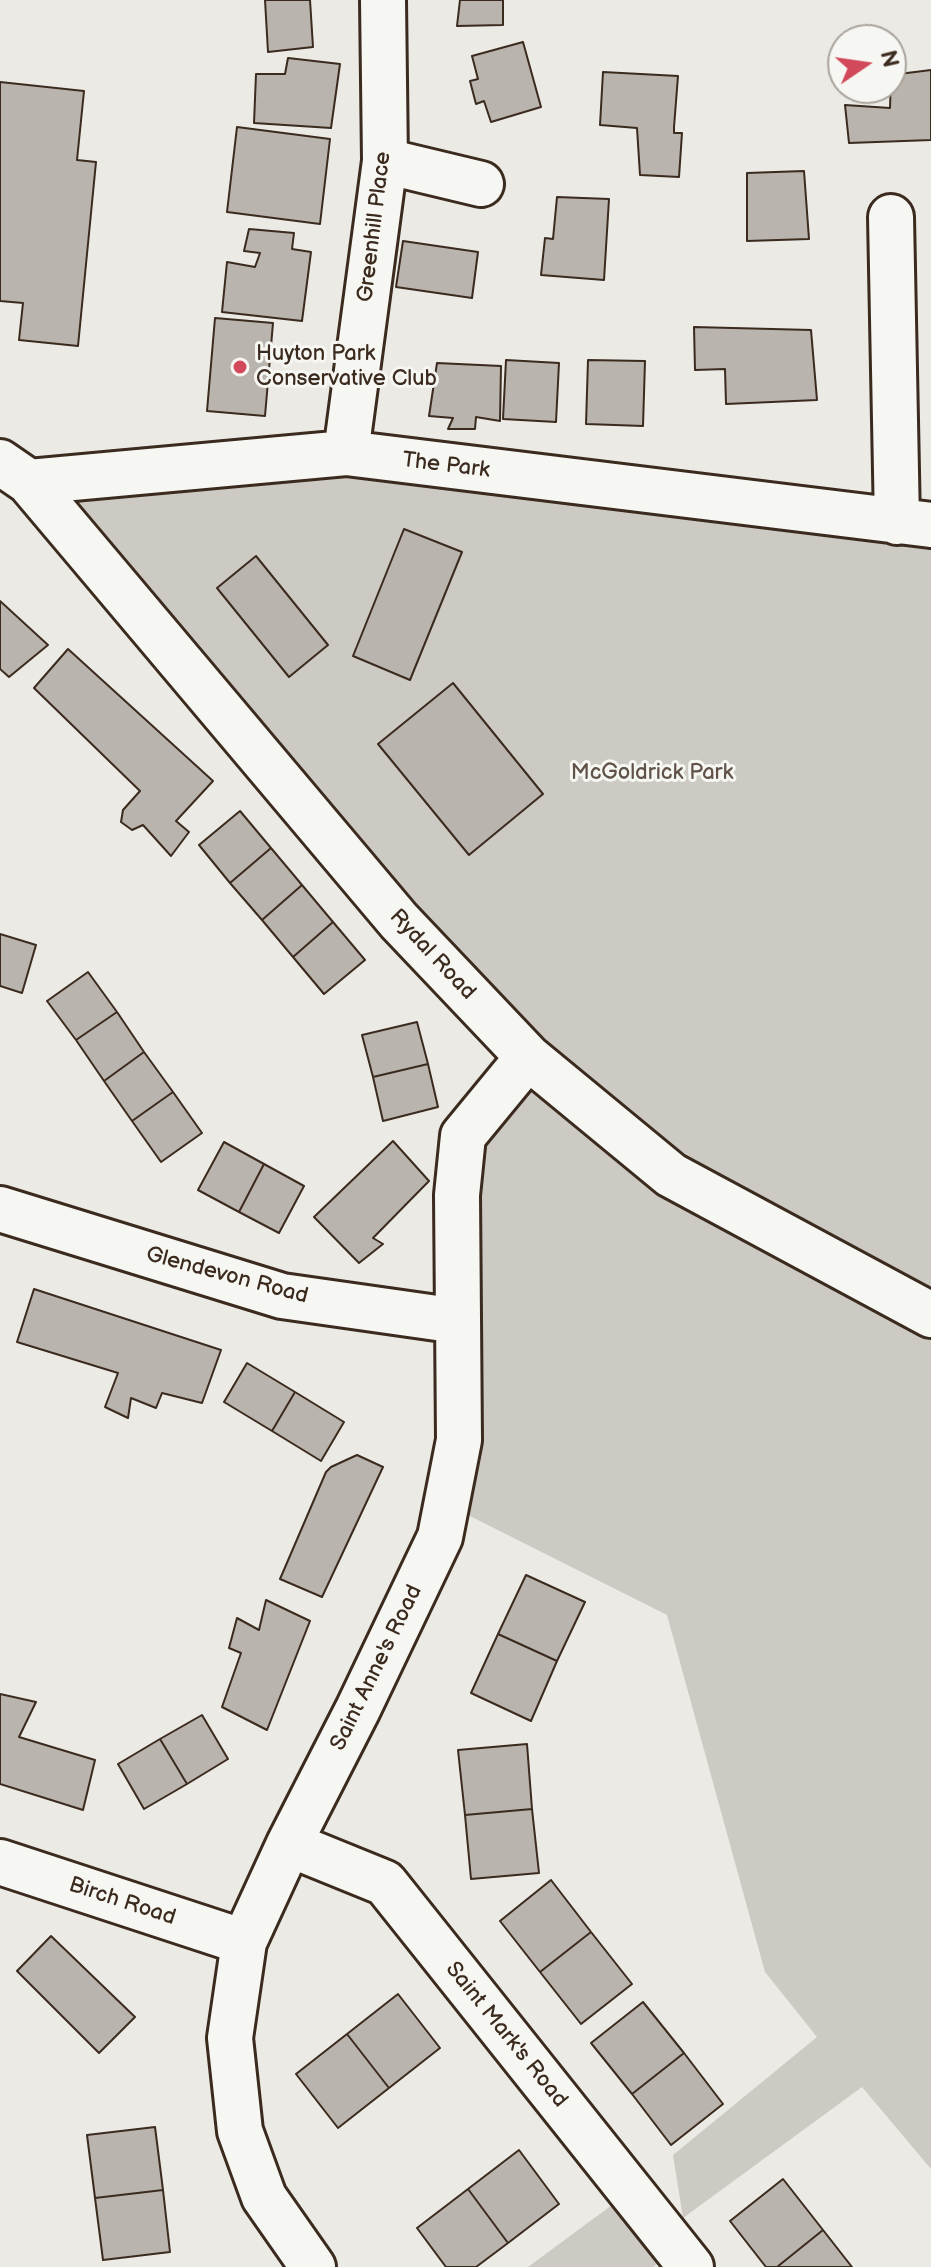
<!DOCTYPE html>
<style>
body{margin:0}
#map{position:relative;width:931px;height:2267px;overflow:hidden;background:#ebeae5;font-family:"Balsamiq Sans",sans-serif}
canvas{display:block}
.north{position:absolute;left:827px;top:24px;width:80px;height:80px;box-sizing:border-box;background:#f6f6f2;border:2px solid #aba49d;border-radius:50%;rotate:77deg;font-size:22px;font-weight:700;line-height:32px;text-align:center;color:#3b2a1e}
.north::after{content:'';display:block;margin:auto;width:28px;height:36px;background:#d1495b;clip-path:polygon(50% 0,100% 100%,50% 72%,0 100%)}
</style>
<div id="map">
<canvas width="931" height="2267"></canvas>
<div class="north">N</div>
</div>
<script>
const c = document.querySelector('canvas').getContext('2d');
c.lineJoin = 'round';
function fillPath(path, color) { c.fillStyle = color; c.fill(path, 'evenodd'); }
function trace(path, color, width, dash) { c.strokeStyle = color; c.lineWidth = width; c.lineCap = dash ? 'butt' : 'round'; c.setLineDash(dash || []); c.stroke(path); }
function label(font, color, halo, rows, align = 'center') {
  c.font = font + ' "Balsamiq Sans",sans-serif'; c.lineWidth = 6; c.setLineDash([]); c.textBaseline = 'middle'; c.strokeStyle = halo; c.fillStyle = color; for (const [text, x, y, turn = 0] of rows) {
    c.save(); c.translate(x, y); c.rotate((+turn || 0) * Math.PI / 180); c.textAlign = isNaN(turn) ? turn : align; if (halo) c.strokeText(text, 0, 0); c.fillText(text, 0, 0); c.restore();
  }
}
const green = new Path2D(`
 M346,453L931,525V2169L862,2087L683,2218L673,2155L817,2037L765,1972L667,1615L464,1513L463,1136L527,1057L29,482Z
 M631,2191L677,2249L653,2267H528Z`);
const building = new Path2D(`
 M265,0H310L313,47L268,52Z
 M460,0H503V25L457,26Z
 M523,42L541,107L491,122L484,101L476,104L470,81L478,79L472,56Z
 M288,58L340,64L331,128L254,123L256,74H285Z
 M931,70V140L849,143L845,105L890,108L891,75Z
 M603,72L678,76L674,127V133H682L679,177L640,175L637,128L600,125Z
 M0,82L84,91L77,160L96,162L78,346L19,340L23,303L0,301Z
 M237,127L330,139L320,224L227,212Z
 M804,171L809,239L747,241V173Z
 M557,197L609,199L604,280L541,275L545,238L553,239Z
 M249,229L294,233L292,249L311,252L302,321L222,312L227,262L255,267L260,253L244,251Z
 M403,241L478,252L472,298L396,287Z
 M215,318L273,323L265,416L207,411Z
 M694,327L811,330L817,400L726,404L725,369L695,370Z
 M506,360L559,363L556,422L503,419Z
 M588,360L645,361L643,426L586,424Z
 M437,363L501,366L500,421L476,417L475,429H448L453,418L429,416Z
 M404,529L462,552L410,680L353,656Z
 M256,556L328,645L289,677L217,588Z
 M0,601L48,645L9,677L0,669Z
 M68,649L213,781L176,821L189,832L171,856L143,825L132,830L121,822L123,810L140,791L34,688Z
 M453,683L543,794L469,855L378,744Z
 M240,811L271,848L230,883L199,845Z
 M271,848L302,885L262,920L230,883Z
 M302,885L333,922L293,957L262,920Z
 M333,922L365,960L324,994L293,957Z
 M0,934L36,945L22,993L0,986Z
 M88,972L117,1012L76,1040L47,1001Z
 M117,1012L144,1052L104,1081L76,1040Z
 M417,1022L428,1064L373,1077L362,1035Z
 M144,1052L173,1092L132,1121L104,1081Z
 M428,1064L438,1107L383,1121L373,1077Z
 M173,1092L202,1133L161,1162L132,1121Z
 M393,1141L429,1181L373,1238L383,1244L359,1263L314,1217Z
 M224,1142L264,1164L239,1212L198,1190Z
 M264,1164L304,1186L279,1233L239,1212Z
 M34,1289L221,1350L202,1403L162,1393L156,1408L131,1398L128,1418L105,1407L118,1373L17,1342Z
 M247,1363L295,1392L272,1431L224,1402Z
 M295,1392L344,1422L321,1461L272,1431Z
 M357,1455L383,1467L322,1597L280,1579L326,1472L331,1467Z
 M526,1575L585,1602L557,1661L498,1634Z
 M266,1600L310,1621L267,1730L222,1707L241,1653L229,1648L237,1618L259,1630Z
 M498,1634L557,1661L531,1721L471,1693Z
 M0,1694L36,1702L19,1737L95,1760L83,1810L0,1784Z
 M202,1715L228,1759L187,1784L160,1739Z
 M160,1739L187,1784L144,1809L118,1764Z
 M527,1744L532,1809L465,1815L458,1750Z
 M532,1809L539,1873L471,1879L465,1815Z
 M551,1880L591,1932L540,1972L500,1921Z
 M591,1932L632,1984L581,2024L540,1972Z
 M51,1936L135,2017L99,2053L17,1971Z
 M398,1994L440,2048L389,2088L347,2034Z
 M643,2002L684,2053L632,2094L591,2043Z
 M347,2034L389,2088L338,2128L296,2074Z
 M684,2053L723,2104L671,2145L632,2094Z
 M155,2127L163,2190L95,2198L87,2135Z
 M519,2150L559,2204L508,2243L468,2189Z
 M783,2179L823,2230L777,2267H766L730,2221Z
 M468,2189L508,2243L476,2267H446L417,2228Z
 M163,2190L170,2252L103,2260L95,2198Z
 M823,2230L852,2267H777Z`);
const minor = new Path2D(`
 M385,161L481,184
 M891,217L897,522
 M346,453L385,161L383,0
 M0,462L29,482L399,921L528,1057L671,1175L931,1315
 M29,482L346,453L931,525
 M0,1209L282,1296L458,1321
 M289,1844L385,1883L691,2267
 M0,1862L244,1942
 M313,2267L264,2197L240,2131L230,2038L244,1942L289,1844L358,1709L440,1537L459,1440L457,1195L463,1136L528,1057`);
const markers = [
 [240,367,8,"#d1495b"]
];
const streetNames = [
 ["Greenhill Place",375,227,-83],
 ["The Park",446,466,7],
 ["Rydal Road",432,955,47],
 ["Glendevon Road",227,1276,15],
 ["Saint Anne's Road",377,1668,-64],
 ["Birch Road",122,1902,18],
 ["Saint Mark's Road",506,2035,51]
];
const poiNames = [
 ["Huyton Park",256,354],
 ["Conservative Club",256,379]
];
const parkNames = [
 ["McGoldrick Park",652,773]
];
fillPath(green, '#cdcac4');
fillPath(building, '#bab4ae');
trace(building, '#3b2a1e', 2);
trace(minor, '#3b2a1e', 50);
trace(minor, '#f6f6f2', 44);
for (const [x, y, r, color] of markers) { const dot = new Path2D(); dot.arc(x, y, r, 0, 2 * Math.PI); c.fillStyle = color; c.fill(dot); trace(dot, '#f6f6f2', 3); }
label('22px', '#3b2a1e', '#f6f6f2', streetNames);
label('22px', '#3b2a1e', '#f6f6f2', poiNames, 'left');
label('22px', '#605248', '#f6f6f2', parkNames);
</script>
